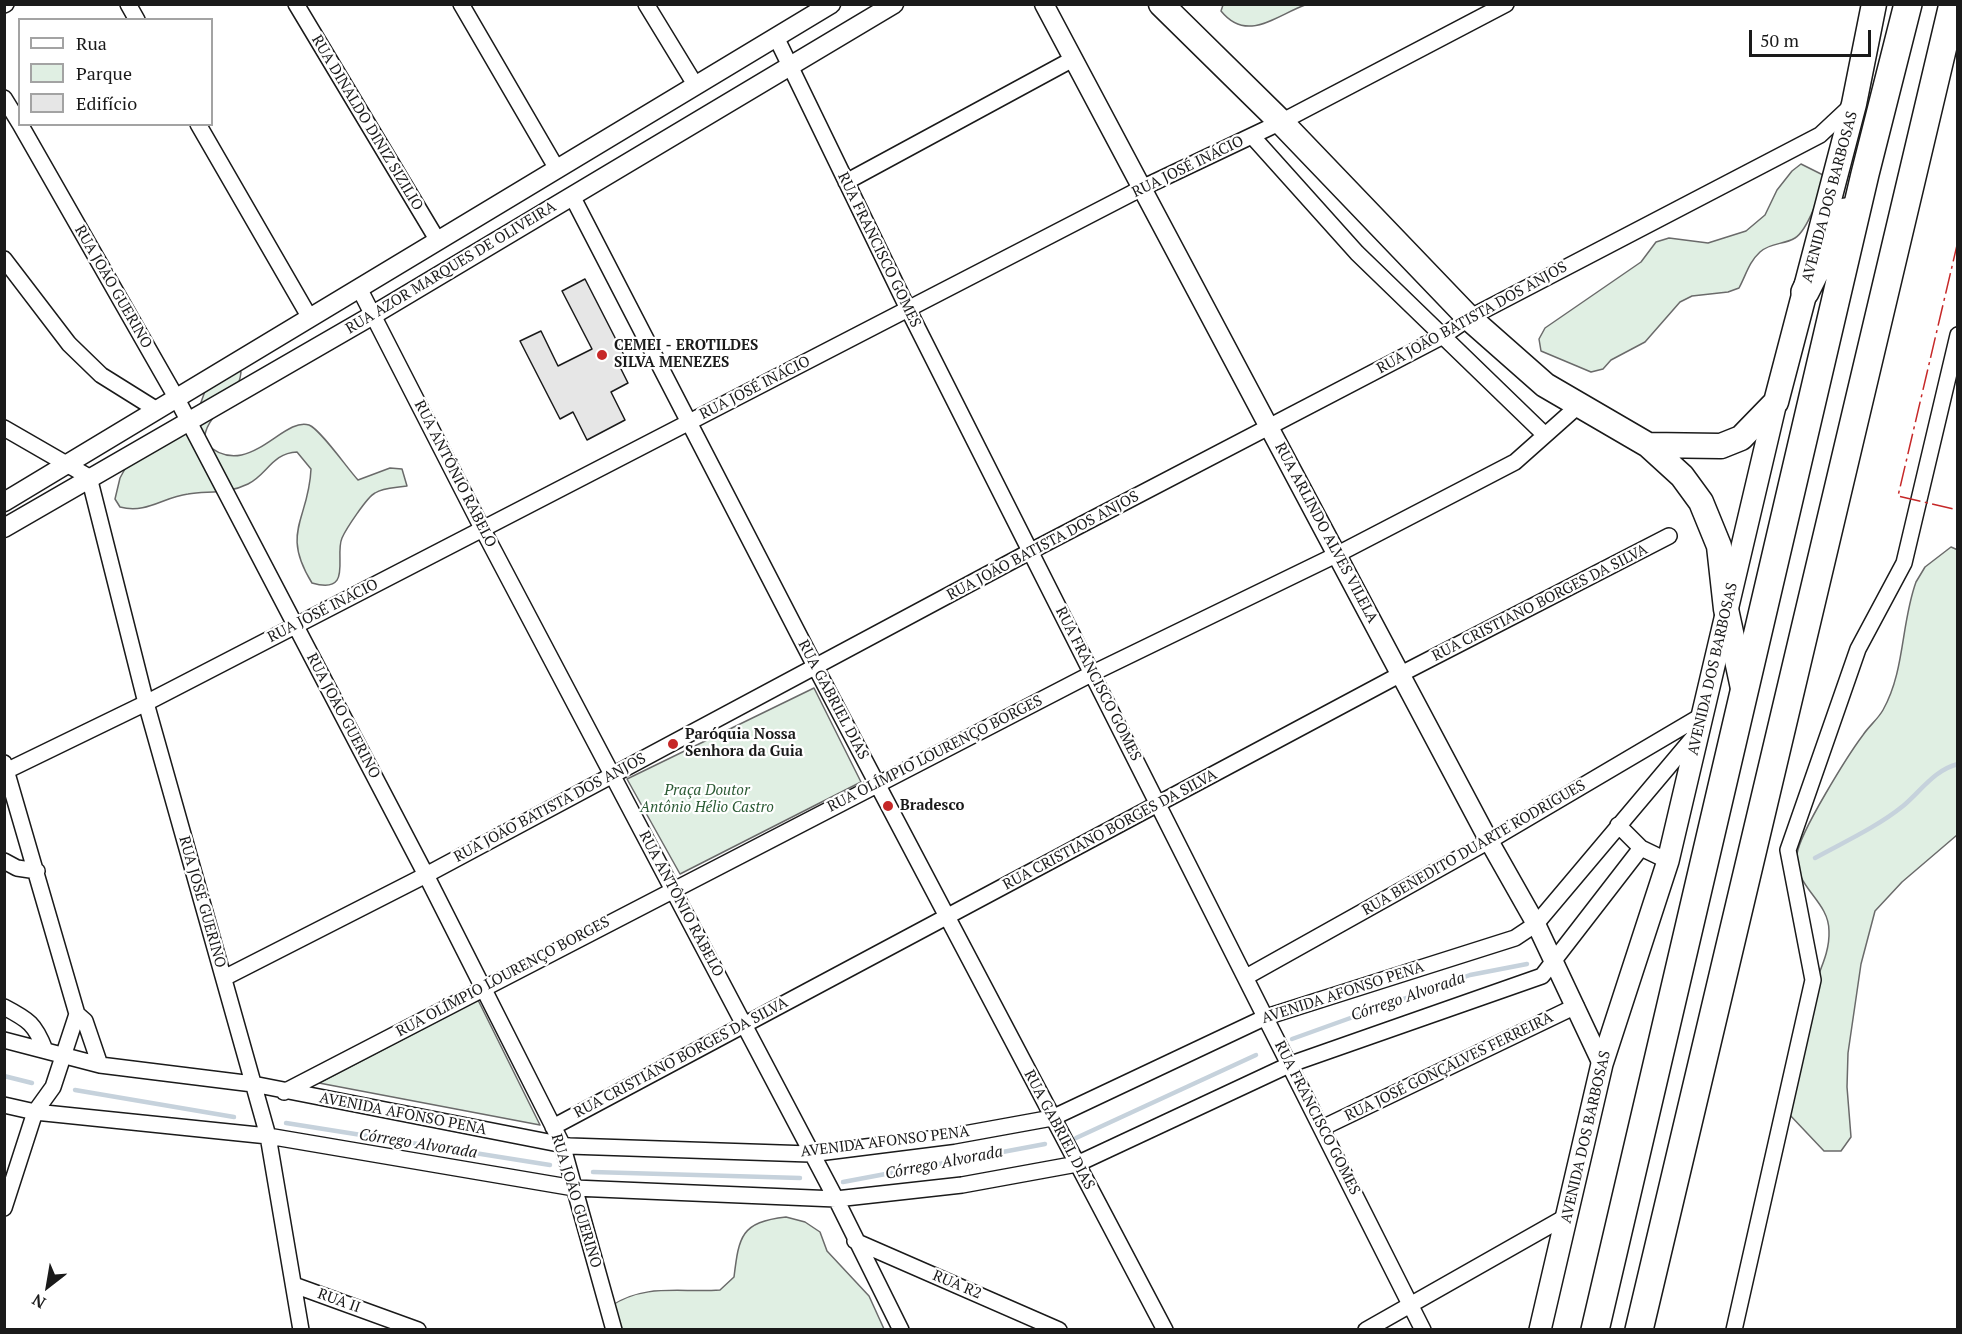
<!DOCTYPE html>
<meta charset="utf-8">
<style>
body{margin:0}
#map{position:relative;width:1962px;height:1334px;overflow:hidden;background:#fff;font-family:"PT Serif",serif}
canvas{display:block}
.frame{position:absolute;inset:0;border:6px solid #1a1a1a;pointer-events:none}
.legend{position:absolute;left:18px;top:18px;width:195px;height:108px;box-sizing:border-box;background:#fff;border:2px solid #a3a3a3;margin:0;padding:8px 10px;list-style:none;font-size:18px;color:#1a1a1a}
.legend li{display:flex;align-items:center;gap:12px;height:30px}
.legend b{width:30px;border:2px solid #a3a3a3}
.north{position:absolute;left:18px;top:1256px;width:60px;height:60px;-webkit-text-stroke:4px #fff;paint-order:stroke;rotate:211deg;font-size:16px;font-weight:700;line-height:24px;text-align:center;color:#1a1a1a}
.north::after{content:'';display:block;margin:auto;width:21px;height:27px;background:#1a1a1a;clip-path:polygon(50% 0,100% 100%,50% 72%,0 100%)}
.scale{position:absolute;left:1749px;top:30px;width:122px;height:27px;box-sizing:border-box;border:3px solid #1a1a1a;border-top:0;padding-left:8px;font-size:18px;line-height:21px;white-space:nowrap;color:#1a1a1a;-webkit-text-stroke:4px #fff;paint-order:stroke}
</style>
<div id="map">
<canvas width="1962" height="1334"></canvas>
<div class="frame"></div>
<ul class="legend">
<li><b style="height:8px;background:#fff"></b>Rua</li>
<li><b style="height:16px;background:#e0efe3"></b>Parque</li>
<li><b style="height:16px;background:#e6e6e6"></b>Edifício</li>
</ul>
<div class="north">N</div>
<div class="scale">50 m</div>
</div>
<script>
const c = document.querySelector('canvas').getContext('2d');
c.lineJoin = 'round';
function fillPath(path, color) { c.fillStyle = color; c.fill(path, 'evenodd'); }
function trace(path, color, width, dash) { c.strokeStyle = color; c.lineWidth = width; c.lineCap = dash ? 'butt' : 'round'; c.setLineDash(dash || []); c.stroke(path); }
function label(font, color, halo, rows, align = 'center') {
  c.font = font + ' "PT Serif",serif'; c.lineWidth = 4.5; c.setLineDash([]); c.textBaseline = 'middle'; c.strokeStyle = halo; c.fillStyle = color; for (const [text, x, y, turn = 0] of rows) {
    c.save(); c.translate(x, y); c.rotate((+turn || 0) * Math.PI / 180); c.textAlign = isNaN(turn) ? turn : align; if (halo) c.strokeText(text, 0, 0); c.fillText(text, 0, 0); c.restore();
  }
}
const green = new Path2D(`
 M1223,5V4L1305,5C1275,16 1247,43 1221,11Z
 M1801,164L1825,176C1821,191 1808,230 1795,238C1784,245 1771,242 1760,252C1749,262 1746,275 1739,288L1728,292L1692,296L1680,302L1645,342L1611,360L1603,369L1591,372L1541,351L1539,339L1545,328L1641,262L1656,242L1669,238L1708,243L1746,231L1765,215L1777,190L1792,171Z
 M229,365L241,372C238,405 205,411 204,442C247,484 282,416 309,425C320,429 347,468 358,480L390,468L402,469L407,486C396,488 384,487 375,493C367,497 346,529 342,538C334,556 354,595 312,583C280,531 309,520 311,469L297,452C272,453 267,475 248,484C228,494 209,491 188,494C163,497 147,514 120,507L115,499L120,478L132,456L199,408L211,374Z
 M1951,547L1958,550L1957,835L1902,882L1875,911L1861,964L1848,1053L1847,1087L1851,1137L1841,1151H1824L1788,1113C1795,1074 1800,1034 1811,996C1817,974 1830,955 1829,931C1829,900 1793,887 1797,854C1800,832 1848,755 1863,735C1869,726 1878,719 1883,710C1905,671 1901,623 1916,582L1925,567Z
 M814,688L861,782L680,874L627,779Z
 M478,1000L540,1125L319,1083Z
 M786,1217L805,1222L820,1232L827,1251L869,1296L884,1329L616,1330L611,1306C645,1283 681,1293 720,1290L734,1277C739,1236 741,1222 786,1217Z`);
const stream = new Path2D(`
 M1815,858C1844,842 1877,827 1903,806C1921,791 1934,770 1958,764
 M1292,1039L1470,975L1527,964
 M4,1076L32,1083
 M75,1090L234,1117
 M286,1123L550,1165
 M1076,1138L1256,1055
 M593,1172L800,1178
 M843,1182L1045,1144`);
const building = new Path2D(`
 M585,279L627,361L619,365L628,383L611,392L625,420L587,440L573,412L560,419L520,341L541,331L558,366L592,349L562,291Z`);
const minor = new Path2D(`
 M128,4L137,20
 M296,4L438,241
 M461,4L557,169
 M646,4L696,86
 M4,5L6,4
 M776,37L908,309L1423,1330
 M4,98L20,124
 M20,124L177,399L426,875L562,1144L614,1330
 M198,124L310,318
 M1252,136L1357,253L1545,435
 M846,182L1073,59
 M572,196L816,668L1165,1330
 M4,259L69,344L101,375L157,410
 M359,288L483,530L836,1199L901,1330
 M4,428L89,477L146,703L268,1136L301,1330
 M4,763L77,1014L85,1021L100,1065
 M4,772L146,703L1142,188L1281,122L1506,4
 M1641,848L1668,861
 M4,861L17,868L37,871
 M1246,977L1489,841L1701,716
 M224,978L426,875L1031,551L1443,336L1469,318L1820,135L1851,106
 M4,1007C29,1020 35,1024 45,1050
 M4,1040L100,1065L253,1084L569,1146L810,1154L953,1136L1052,1118L1266,1017L1515,938L1536,924L1697,733
 M284,1092L1093,673L1338,554L1515,462L1578,406
 M4,1105L35,1112L268,1136L574,1188L836,1199L962,1185L1077,1164L1291,1064L1542,976L1641,848L1618,825
 M553,1127L1401,674L1669,536
 M1322,1128L1576,1006
 M4,1208L35,1112L53,1087L77,1014
 M855,1241L1059,1330
 M294,1285L418,1330
 M1366,1330L1567,1216
 M1734,1330L1813,980L1788,850L1858,649L1904,563L1958,335`);
const tertiary = new Path2D(`
 M1044,4L1489,841L1536,924L1602,1064
 M4,502L831,4
 M4,528L373,315L894,4`);
const secondary = new Path2D(`
 M1540,1330L1602,1064L1668,861L1776,402`);
const trunk = new Path2D(`
 M1161,4L1281,122L1469,318L1545,385L1648,445L1682,476L1701,502L1719,546L1726,609L1744,693
 M1648,445L1721,446L1741,438L1776,402L1854,104L1874,4`);
const motorway = new Path2D(`
 M1805,292L1845,212
 M1595,1330L1865,174L1908,4
 M1639,1330L1953,4`);
const power = new Path2D(`
 M1958,241L1898,496L1958,510`);
const markers = [
 [602,355,6,"#c62828"],
 [673,744,6,"#c62828"],
 [888,806,6,"#c62828"]
];
const streetNames = [
 ["RUA DINALDO DINIZ SIZILIO",367,123,59],
 ["RUA JOSÉ INÁCIO",1188,167,-26],
 ["AVENIDA DOS BARBOSAS",1830,197,-75],
 ["RUA FRANCISCO GOMES",879,250,64],
 ["RUA AZOR MARQUES DE OLIVEIRA",451,268,-31],
 ["RUA JOÃO GUERINO",113,287,60],
 ["RUA JOÃO BATISTA DOS ANJOS",1472,318,-29],
 ["RUA JOSÉ INÁCIO",755,388,-27],
 ["RUA ANTÔNIO RABELO",455,474,63],
 ["RUA ARLINDO ALVES VILELA",1326,533,62],
 ["RUA JOÃO BATISTA DOS ANJOS",1043,546,-28],
 ["RUA CRISTIANO BORGES DA SILVA",1540,603,-27],
 ["RUA JOSÉ INÁCIO",323,611,-27],
 ["AVENIDA DOS BARBOSAS",1713,669,-77],
 ["RUA FRANCISCO GOMES",1098,684,63],
 ["RUA GABRIEL DIAS",833,700,62],
 ["RUA JOÃO GUERINO",343,716,62],
 ["RUA OLÍMPIO LOURENÇO BORGES",935,754,-27],
 ["RUA JOÃO BATISTA DOS ANJOS",550,808,-28],
 ["RUA CRISTIANO BORGES DA SILVA",1110,830,-28],
 ["RUA BENEDITO DUARTE RODRIGUES",1474,848,-30],
 ["RUA JOSÉ GUERINO",202,902,74],
 ["RUA ANTÔNIO RABELO",681,904,62],
 ["RUA OLÍMPIO LOURENÇO BORGES",503,977,-28],
 ["AVENIDA AFONSO PENA",1343,993,-18],
 ["RUA CRISTIANO BORGES DA SILVA",681,1058,-28],
 ["RUA JOSÉ GONÇALVES FERREIRA",1449,1067,-26],
 ["AVENIDA AFONSO PENA",403,1114,11],
 ["RUA FRANCISCO GOMES",1317,1118,63],
 ["RUA GABRIEL DIAS",1059,1130,62],
 ["AVENIDA DOS BARBOSAS",1586,1137,-77],
 ["AVENIDA AFONSO PENA",885,1142,-7],
 ["RUA JOÃO GUERINO",576,1201,73],
 ["RUA R2",957,1285,23],
 ["RUA II",339,1301,20]
];
const poiNames = [
 ["CEMEI - EROTILDES",614,346],
 ["SILVA MENEZES",614,363],
 ["Paróquia Nossa",685,735],
 ["Senhora da Guia",685,752],
 ["Bradesco",900,806]
];
const parkNames = [
 ["Praça Doutor",707,791],
 ["Antônio Hélio Castro",707,808]
];
const waterNames = [
 ["Córrego Alvorada",1408,997,-19],
 ["Córrego Alvorada",418,1144,9],
 ["Córrego Alvorada",944,1163,-11]
];
fillPath(green, '#e0efe3');
trace(green, '#6a6a6a', 1.5);
trace(stream, '#c6d2dc', 4.5);
fillPath(building, '#e6e6e6');
trace(building, '#1a1a1a', 1.5);
trace(minor, '#1a1a1a', 18);
trace(tertiary, '#1a1a1a', 21);
trace(secondary, '#1a1a1a', 24);
trace(trunk, '#1a1a1a', 27);
trace(motorway, '#1a1a1a', 30);
trace(minor, '#fff', 15);
trace(tertiary, '#fff', 18);
trace(secondary, '#fff', 21);
trace(trunk, '#fff', 24);
trace(motorway, '#fff', 27);
trace(power, '#c62828', 1.5, [21, 4.5, 3, 4.5]);
for (const [x, y, r, color] of markers) { const dot = new Path2D(); dot.arc(x, y, r, 0, 2 * Math.PI); c.fillStyle = color; c.fill(dot); trace(dot, '#fff', 2); }
label('15px', '#1a1a1a', '#fff', streetNames);
label('bold 15px', '#1a1a1a', '#fff', poiNames, 'left');
label('italic 15px', '#2b5a34', '#fff', parkNames);
label('italic 16px', '#1a1a1a', '#fff', waterNames);
</script>
